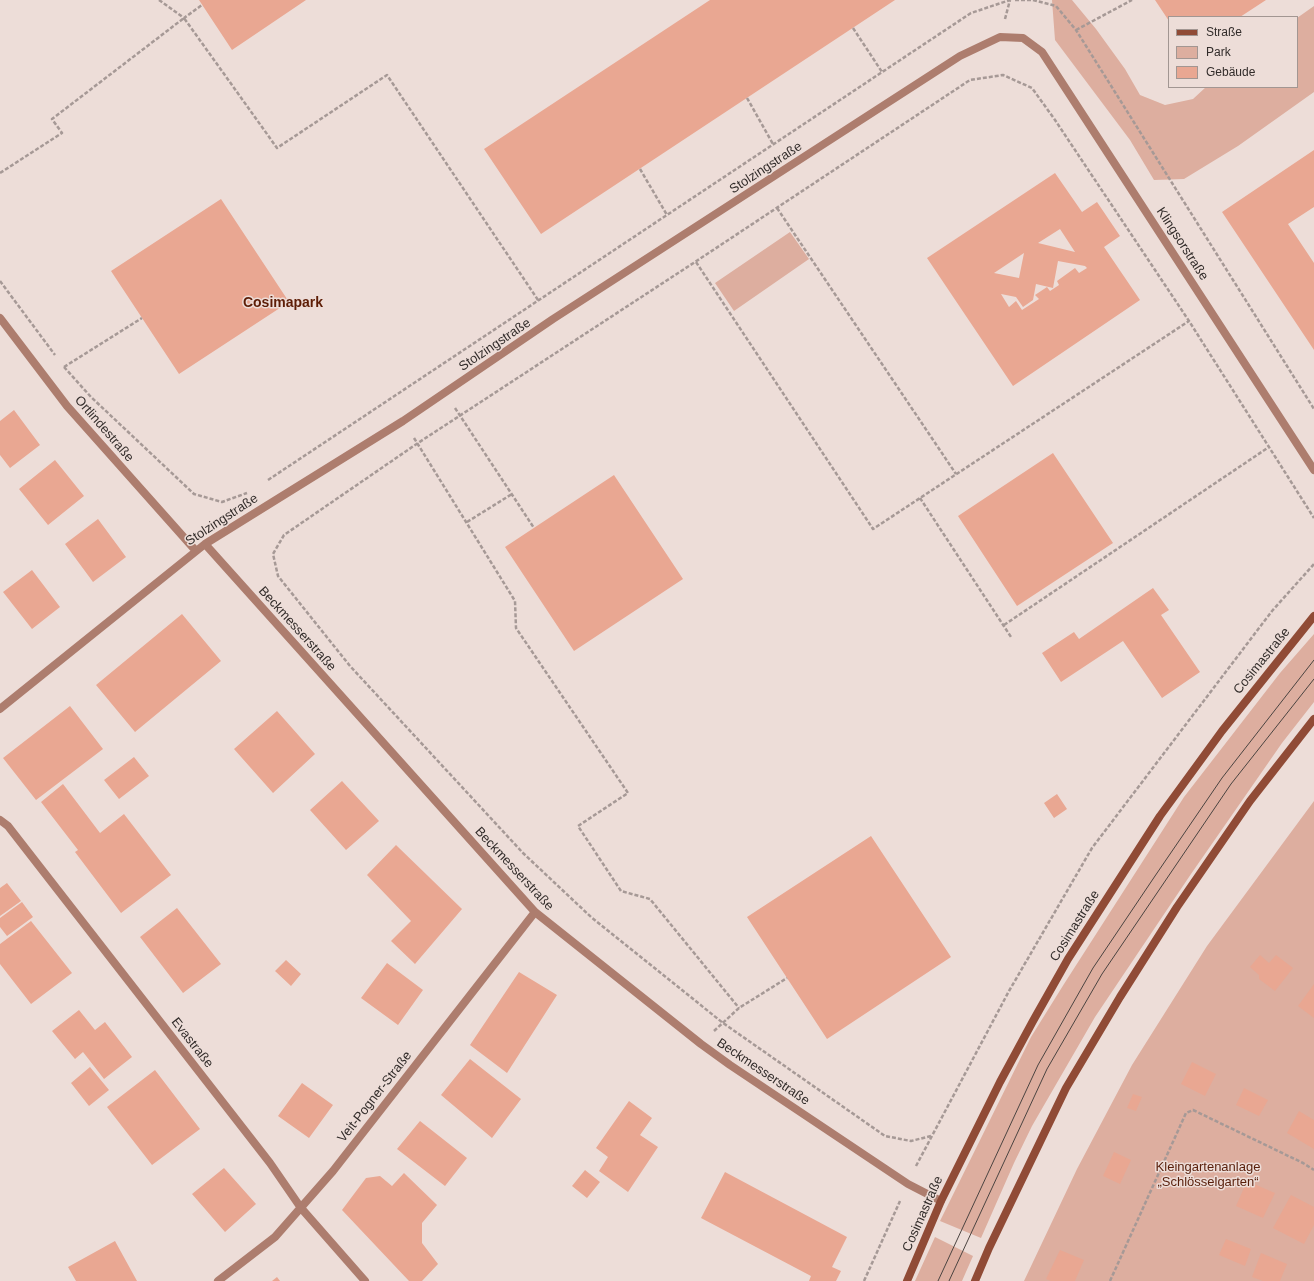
<!DOCTYPE html>
<meta charset="utf-8">
<style>
body{margin:0}
#map{position:relative;width:1314px;height:1281px;overflow:hidden;background:#edddd8;font-family:Arial,sans-serif}
canvas{display:block}
.legend{position:absolute;left:1168px;top:16px;width:130px;height:72px;box-sizing:border-box;background:#edddd8;border:1px solid #a29692;margin:0;padding:5px 7px;list-style:none;font-size:12px;color:#322c2a}
.legend li{display:flex;align-items:center;gap:8px;height:20px}
.legend b{width:20px;border:1px solid #a29692}
</style>
<div id="map">
<canvas width="1314" height="1281"></canvas>
<ul class="legend">
<li><b style="height:5px;background:#904b36"></b>Straße</li>
<li><b style="height:11px;background:#ddae9f"></b>Park</li>
<li><b style="height:11px;background:#e9a792"></b>Gebäude</li>
</ul>
</div>
<script>
const c = document.querySelector('canvas').getContext('2d');
c.lineJoin = 'round';
function fillPath(path, color) { c.fillStyle = color; c.fill(path, 'evenodd'); }
function trace(path, color, width, dash) { c.strokeStyle = color; c.lineWidth = width; c.lineCap = dash ? 'butt' : 'round'; c.setLineDash(dash || []); c.stroke(path); }
function label(font, color, halo, rows, align = 'center') {
  c.font = font + ' Arial,sans-serif'; c.lineWidth = 3; c.setLineDash([]); c.textBaseline = 'middle'; c.strokeStyle = halo; c.fillStyle = color; for (const [text, x, y, turn = 0] of rows) {
    c.save(); c.translate(x, y); c.rotate((+turn || 0) * Math.PI / 180); c.textAlign = isNaN(turn) ? turn : align; if (halo) c.strokeText(text, 0, 0); c.fillText(text, 0, 0); c.restore();
  }
}
const green = new Path2D(`
 M1052,0H1072L1096,29L1125,69L1140,95L1165,105L1193,99L1206,87H1297V18L1314,6V92L1238,146L1184,179L1154,180L1130,140L1055,40Z
 M790,232L809,259L734,311L715,283Z
 M1314,634V702L1282,743L1191,874L1095,1017L1032,1126L1014,1163L981,1238L940,1221L1031,1037L1064,984L1184,797L1280,673Z
 M1314,801V1281H1024L1077,1169L1132,1065L1207,946Z
 M935,1237L973,1256L962,1281H915Z`);
const building = new Path2D(`
 M199,0H306L232,50Z
 M710,0H895L541,234L484,149Z
 M1155,0H1266L1240,17H1169V21Z
 M1314,150V207L1288,224L1314,263V350L1222,212Z
 M1055,173L1082,212L1097,202L1120,236L1104,247L1140,300L1013,386L927,258ZM1060,229L1075,252L1038,243ZM1024,253L1019,278L994,273ZM1058,261L1085,266L1087,268L1079,273L1075,268L1057,281L1059,285L1050,291L1047,287L1035,295L1039,299L1022,310L1016,301L1009,307L1001,294L1016,297L1023,307L1033,300L1036,284L1053,288Z
 M221,199L289,302L179,374L111,271Z
 M14,410L40,445L10,468L0,455V421Z
 M1053,453L1113,543L1017,606L958,516Z
 M55,460L84,496L48,525L19,489Z
 M614,475L683,579L574,651L505,547Z
 M98,519L126,557L93,582L65,544Z
 M32,570L60,607L32,629L3,592Z
 M1153,588L1169,610L1161,615L1200,672L1162,698L1123,641L1061,682L1042,653L1074,632L1079,639Z
 M182,614L221,661L135,732L96,685Z
 M70,706L103,749L36,800L3,758Z
 M277,711L315,754L273,793L234,749Z
 M134,757L149,776L119,799L104,780Z
 M342,781L379,821L346,850L310,810Z
 M63,784L100,833L124,814L171,875L121,913L75,852L78,850L41,802Z
 M1057,794L1067,809L1054,818L1044,803Z
 M871,836L951,957L827,1039L747,917Z
 M396,845L462,909L415,964L391,941L411,921L367,875Z
 M7,883L21,901L0,916V888Z
 M22,902L33,917L7,936L0,927V918Z
 M177,908L221,964L183,993L140,937Z
 M31,921L72,973L31,1004L0,964V944Z
 M1260,955L1269,963L1276,955L1293,968L1275,991L1259,979V975L1250,967Z
 M286,960L301,974L291,986L275,971Z
 M387,963L423,990L398,1025L361,998Z
 M519,972L557,995L507,1073L470,1045Z
 M1314,984V1018L1298,1006Z
 M79,1010L95,1030L105,1022L132,1057L104,1079L83,1052L75,1059L52,1031Z
 M470,1059L521,1099L492,1138L441,1095Z
 M1192,1062L1216,1074L1205,1096L1181,1084Z
 M90,1067L109,1090L89,1106L71,1083Z
 M155,1070L200,1129L152,1165L107,1107Z
 M302,1083L333,1105L309,1138L278,1116Z
 M1244,1088L1268,1100L1259,1116L1236,1105Z
 M1133,1094L1142,1097L1136,1111L1127,1108Z
 M629,1101L652,1118L640,1135L658,1147L628,1192L599,1171L608,1157L596,1148Z
 M1299,1111L1314,1120V1149L1287,1133Z
 M420,1121L467,1158L445,1186L397,1149Z
 M1114,1152L1131,1160L1120,1184L1103,1176Z
 M224,1168L256,1204L225,1232L192,1194Z
 M585,1170L600,1182L587,1198L572,1186Z
 M725,1172L847,1237L832,1267L841,1271L836,1281H809L811,1276L701,1218Z
 M404,1173L437,1205L422,1223V1243L438,1264L422,1281H409L342,1210L366,1178L380,1176L392,1186Z
 M1247,1181L1275,1193L1263,1218L1236,1206Z
 M1291,1195L1314,1207V1225L1304,1244L1273,1228Z
 M1226,1239L1251,1249L1245,1266L1219,1255Z
 M115,1241L137,1281H76L68,1267Z
 M1060,1250L1084,1260L1075,1281H1051L1046,1279Z
 M1261,1253L1287,1264L1280,1281H1263L1252,1277Z
 M277,1277L280,1281H272Z`);
const path = new Path2D(`
 M159,0L184,18L202,5
 M1015,0H1033L1056,6L1076,30L1314,409
 M1005,19L1010,0
 M853,28L882,72
 M1076,30L1132,0
 M747,98L773,144
 M640,169L667,215
 M0,173L62,133L52,119L184,18L277,148L387,75L538,300
 M777,208L956,474
 M696,262L873,529L1189,321
 M0,281L55,355
 M64,367L91,397L194,494L222,502L247,493
 M64,367L142,318
 M455,408L534,528
 M414,438L515,601L516,628L628,793L578,826L621,891L650,899L739,1008
 M268,480L971,13L1010,0
 M920,498L1011,637
 M467,522L512,494
 M1004,625L1269,447
 M714,1031L739,1008L787,978
 M931,1136L911,1141L885,1136L723,1023L591,917L523,853L350,666L278,576L273,554L284,535L418,443L695,262L970,80L1003,75L1032,88L1055,120L1189,321L1314,518
 M916,1166L1009,991L1092,848L1272,611L1314,564
 M864,1281L900,1201
 M1110,1281L1186,1113L1193,1110L1303,1163L1314,1170`);
const street = new Path2D(`
 M0,318L67,406L196,551
 M205,544L535,912L701,1044L730,1065L908,1184L941,1201
 M0,709L205,544L403,421L553,319L960,56L1000,37L1023,38L1042,52L1314,470
 M0,820L8,826L270,1163L301,1208L365,1281
 M218,1281L275,1237L333,1171L535,912`);
const secondary = new Path2D(`
 M907,1281L941,1201L1000,1082L1033,1021L1068,959L1160,816L1222,731L1314,616
 M975,1281L989,1248L1066,1088L1120,997L1177,907L1250,801L1314,719`);
const tram = new Path2D(`
 M938,1281L1038,1065L1093,968L1155,876L1222,778L1314,660
 M949,1281L1047,1069L1102,974L1231,784L1314,679`);
const streetNames = [
 ["Stolzingstraße",766,168,-33],
 ["Klingsorstraße",1182,244,57],
 ["Stolzingstraße",495,345,-34],
 ["Ortlindestraße",104,429,49],
 ["Stolzingstraße",222,520,-33],
 ["Beckmesserstraße",297,629,48],
 ["Cosimastraße",1262,661,-51],
 ["Beckmesserstraße",514,869,47],
 ["Cosimastraße",1075,926,-58],
 ["Evastraße",192,1043,52],
 ["Beckmesserstraße",763,1072,34],
 ["Veit-Pogner-Straße",375,1097,-52],
 ["Cosimastraße",923,1214,-66]
];
const parkNames = [
 ["Kleingartenanlage",1208,1167],
 ["„Schlösselgarten“",1208,1182]
];
const neighbourhoodNames = [
 ["Cosimapark",283,303]
];
fillPath(green, '#ddae9f');
fillPath(building, '#e9a792');
trace(path, '#a69996', 2.5, [4, 2]);
trace(street, '#ad7d6e', 8);
trace(secondary, '#904b36', 8);
trace(tram, '#4b4441', 1);
label('13px', '#322c2a', '#edddd8', streetNames);
label('13px', '#591f0b', '#edddd8', parkNames);
label('bold 14px', '#5d1d06', '#edddd8', neighbourhoodNames);
</script>
